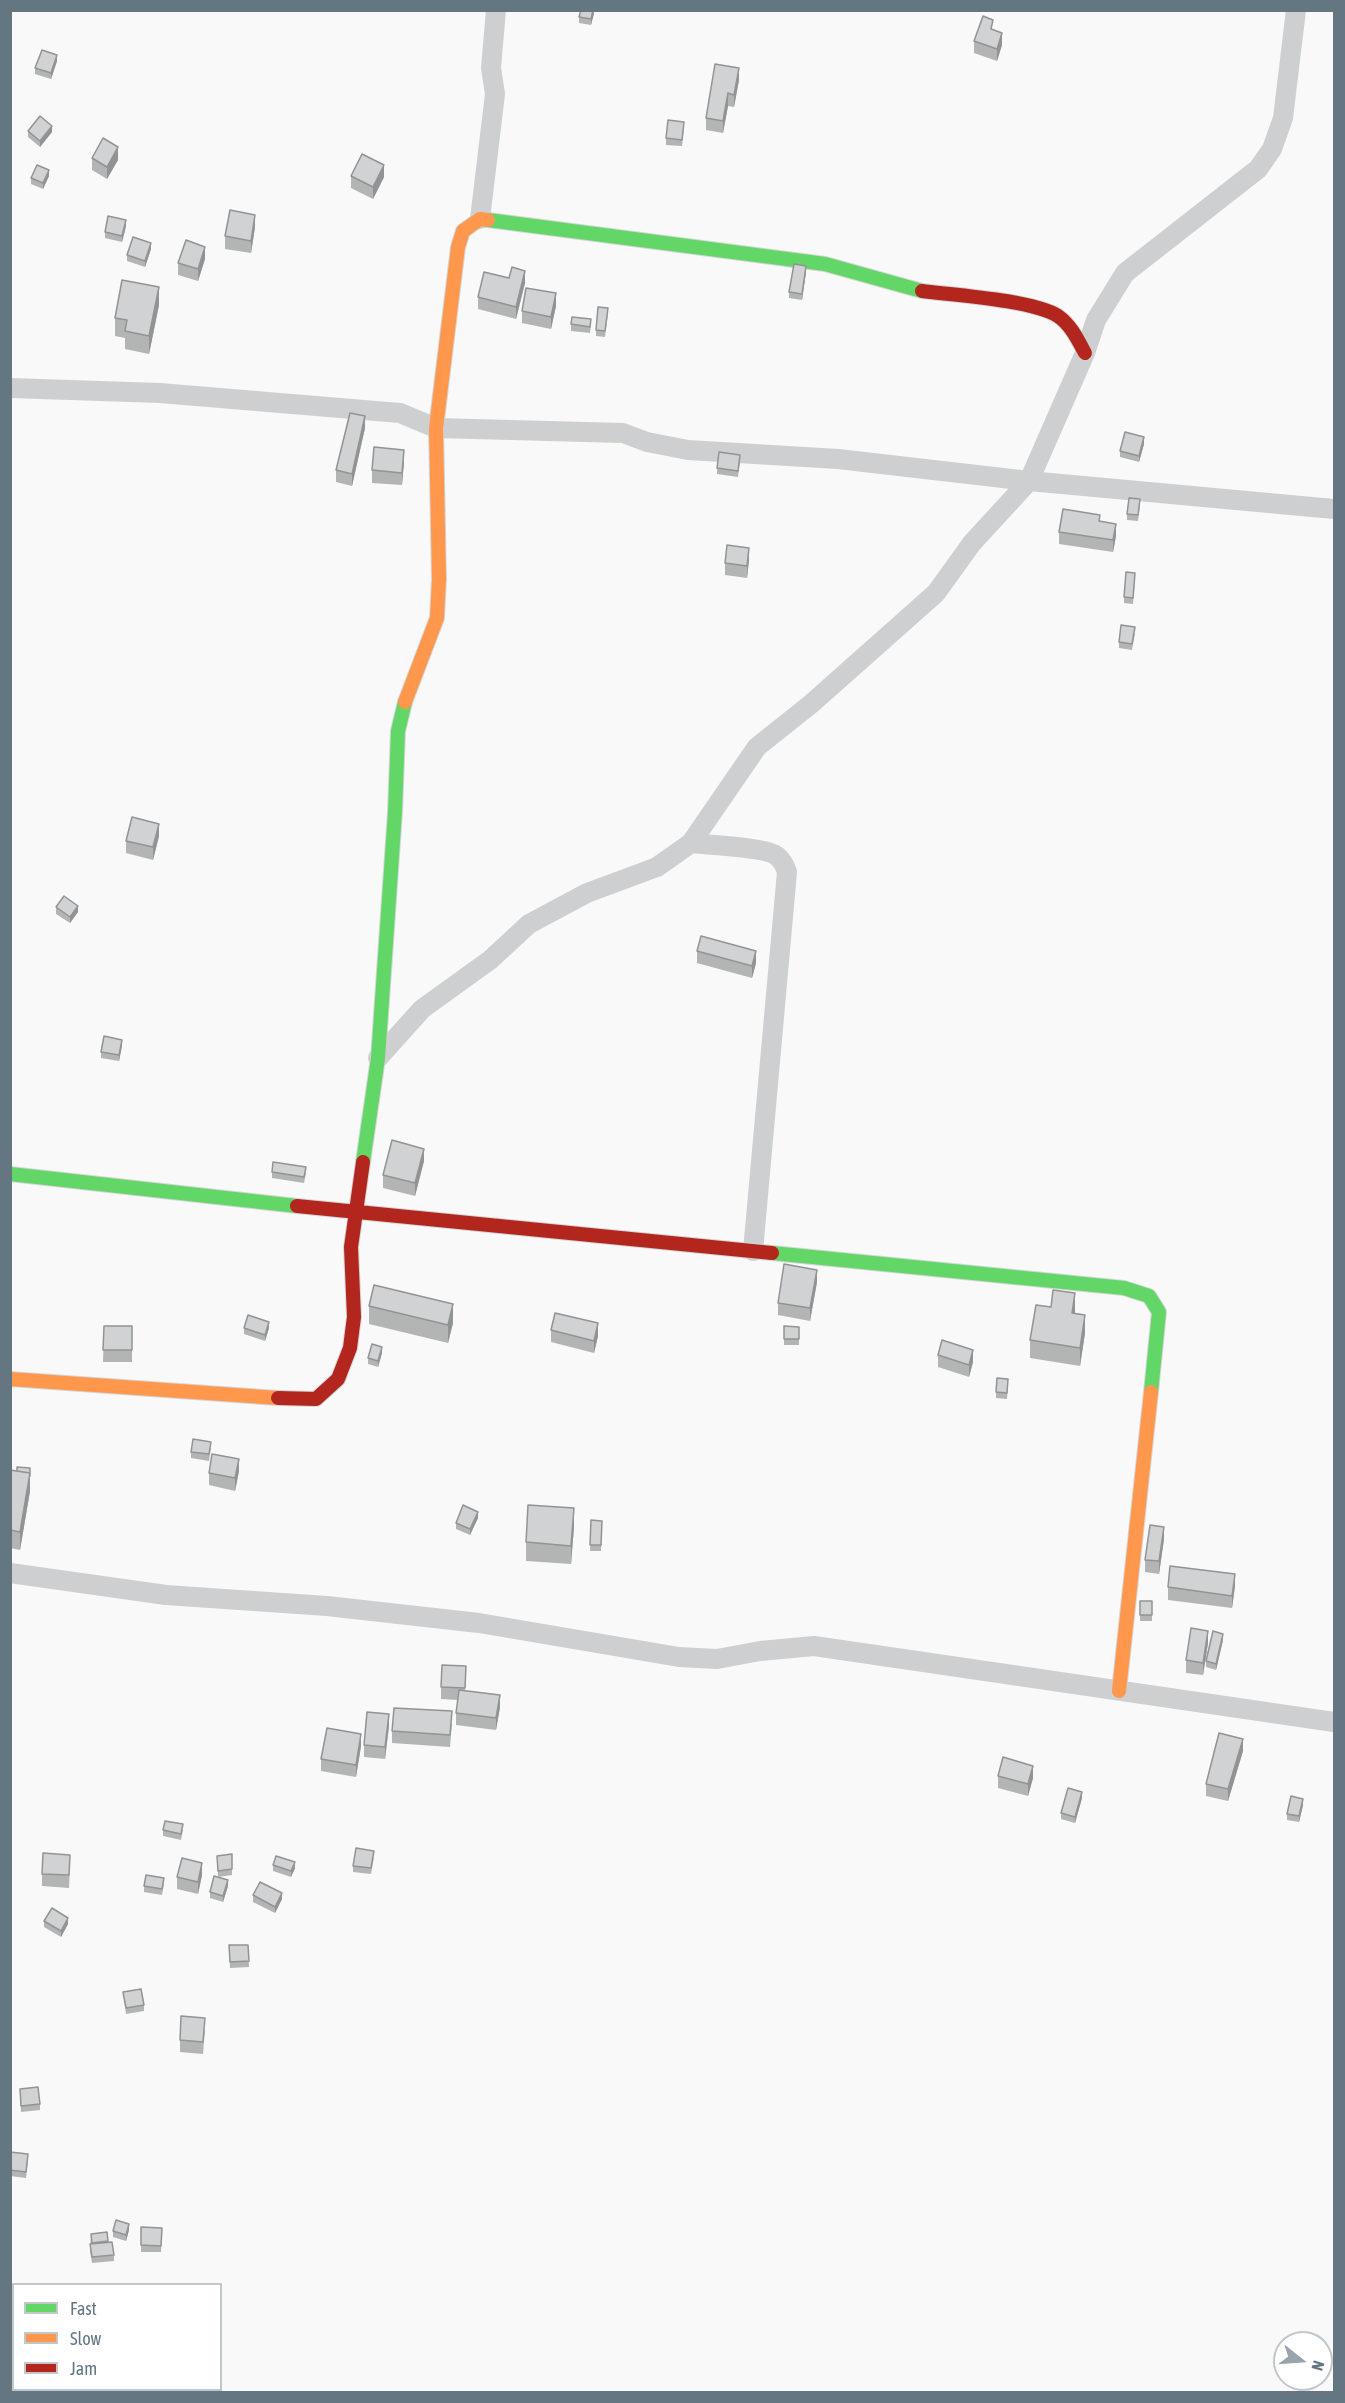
<!DOCTYPE html>
<style>
body{margin:0}
#map{position:relative;width:1345px;height:2403px;overflow:hidden;background:#f9f9f9;font-family:"Asap Condensed",sans-serif}
canvas{display:block}
.frame{position:absolute;inset:0;border:12px solid #657683;pointer-events:none}
.legend{position:absolute;left:12px;top:2283px;width:210px;height:108px;box-sizing:border-box;background:#fff;border:2px solid #c1c8cd;margin:0;padding:8px 10px;list-style:none;font-size:18px;color:#657683}
.legend li{display:flex;align-items:center;gap:12px;height:30px}
.legend b{width:30px;border:2px solid #c1c8cd}
.north{position:absolute;left:1273px;top:2331px;width:60px;height:60px;box-sizing:border-box;background:#fff;border:2px solid #c1c8cd;border-radius:50%;rotate:107deg;font-size:16px;font-weight:700;line-height:24px;text-align:center;color:#657683}
.north::after{content:'';display:block;margin:auto;width:21px;height:27px;background:#99a4ac;clip-path:polygon(50% 0,100% 100%,50% 72%,0 100%)}
</style>
<div id="map">
<canvas width="1345" height="2403"></canvas>
<div class="frame"></div>
<ul class="legend">
<li><b style="height:8px;background:#63d668"></b>Fast</li>
<li><b style="height:8px;background:#ff974d"></b>Slow</li>
<li><b style="height:8px;background:#b3261e"></b>Jam</li>
</ul>
<div class="north">N</div>
</div>
<script>
const c = document.querySelector('canvas').getContext('2d');
c.lineJoin = 'round';
function trace(path, color, width, dash) { c.strokeStyle = color; c.lineWidth = width; c.lineCap = dash ? 'butt' : 'round'; c.setLineDash(dash || []); c.stroke(path); }
function fillPath(path, color) { c.fillStyle = color; c.fill(path, 'evenodd'); }
const street = new Path2D(`
 M480,219L495,94L491,68L496,10
 M10,388L160,393L400,413L436,428L623,433L647,442L688,450L838,459L1029,481L1334,509
 M691,843C708,845 767,847 777,856C782,860 785,866 787,872L753,1251
 M378,1058L422,1009L490,960L529,924L587,893L657,867L691,843L757,747L811,704L936,593L972,543L1029,481L1085,353L1096,320L1125,273L1258,169L1272,149L1283,118L1296,10
 M10,1573L166,1595L327,1606L479,1623L679,1657L717,1659L760,1651L814,1646L1334,1722`);
const fast = new Path2D(`
 M488,220L825,264L922,291
 M363,1162L378,1058L395,812L398,731L405,702
 M10,1174L297,1206
 M772,1253L1124,1288L1149,1296L1159,1312L1151,1392`);
const slow = new Path2D(`
 M405,702L437,618L439,579L436,428L458,247L463,231L480,219L488,220
 M10,1379L278,1398
 M1119,1691L1151,1392`);
const jam = new Path2D(`
 M922,291C954,295 1033,300 1058,316C1071,325 1078,340 1085,353
 M297,1206L772,1253
 M278,1398L316,1399L338,1379L350,1348L354,1317L351,1247L363,1162`);
const wall = new Path2D(`
 M594,10L591,25L579,23V17Z
 M993,30L1002,45L997,61L974,53V41Z
 M57,61L51,79L35,74V68Z
 M739,80L734,107L728,106L723,133L706,130V118Z
 M684,128L682,146L666,145V138Z
 M28,131L52,132L40,147L28,137Z
 M92,158L118,160L107,179L92,170Z
 M49,176L43,189L31,184V178Z
 M351,176L384,177L373,199L351,188Z
 M126,226L122,242L105,238V232Z
 M255,227L251,253L225,249V236Z
 M151,249L145,267L127,261V255Z
 M205,259L198,281L178,275V263Z
 M806,272L802,300L789,298V292Z
 M509,278L525,283L516,319L478,309V297Z
 M159,305L149,354L125,349V338L115,336V318Z
 M556,306L551,329L522,323V311Z
 M608,314L605,337L596,336V330Z
 M571,324L591,325L590,333L571,331Z
 M365,428L352,486L336,482V470Z
 M1144,444L1139,462L1120,457V451Z
 M740,461L738,477L717,474V468Z
 M404,462L402,485L372,483V470Z
 M1140,505L1138,521L1127,520V514Z
 M1100,521L1116,536L1113,552L1059,544V532Z
 M749,560L747,578L725,575V563Z
 M1135,579L1133,604L1124,603V597Z
 M1135,633L1132,650L1119,648V642Z
 M159,836L153,860L126,853V841Z
 M56,907L78,912L70,923L56,914Z
 M697,951L756,963L752,978L697,963Z
 M122,1046L119,1061L101,1058V1052Z
 M424,1161L415,1196L383,1188V1175Z
 M272,1172L306,1173L304,1183L272,1178Z
 M817,1282L810,1321L778,1315V1303Z
 M369,1306L453,1323L448,1343L369,1324Z
 M1075,1311V1314L1085,1333L1080,1366L1030,1358V1340Z
 M104,1326H132V1362H103Z
 M784,1326L799,1327V1345H784Z
 M244,1328H269L265,1341L244,1334Z
 M551,1330L598,1336L594,1353L551,1342Z
 M382,1353L378,1367L368,1364V1358Z
 M938,1355L973,1362L969,1377L938,1367Z
 M1008,1385L1007,1399L996,1398V1392Z
 M211,1448L209,1461L191,1458V1452Z
 M30,1468V1491L20,1550L10,1548V1470L17,1471Z
 M239,1471L235,1491L209,1485V1473Z
 M478,1518L470,1535L456,1529V1523Z
 M591,1520L602,1521L601,1551H590Z
 M574,1527L571,1564L526,1561V1542Z
 M1164,1539L1159,1574L1145,1572V1560Z
 M1235,1586L1232,1608L1168,1600V1587Z
 M1140,1601H1152V1621H1140Z
 M1223,1640L1216,1670L1206,1667V1661Z
 M1208,1643L1203,1675L1186,1673V1660Z
 M466,1678L465,1690L500,1707L496,1730L456,1725V1713L458,1700L441,1699V1687Z
 M452,1723L450,1747L392,1743V1731Z
 M389,1726L385,1759L364,1757V1745Z
 M361,1746L356,1777L321,1771V1759Z
 M1243,1751L1228,1801L1206,1796V1784Z
 M998,1776L1033,1778L1028,1796L998,1788Z
 M1082,1798L1075,1823L1061,1819V1813Z
 M1303,1805L1299,1822L1287,1820V1814Z
 M163,1830H183L181,1840L163,1836Z
 M232,1854V1875L218,1877L217,1856Z
 M374,1857L371,1874L353,1872V1866Z
 M273,1865L295,1868L291,1877L273,1871Z
 M70,1867L69,1888L42,1886V1874Z
 M202,1875L198,1894L177,1889V1877Z
 M164,1884L162,1895L144,1892V1886Z
 M228,1886L223,1902L210,1898V1892Z
 M253,1895L282,1899L275,1913L253,1902Z
 M44,1921L68,1924L61,1937L44,1927Z
 M229,1945H248L249,1967L230,1968Z
 M123,1992L144,2005V2011L126,2014Z
 M205,2030L203,2054L180,2052V2040Z
 M20,2089L40,2104V2110L21,2112Z
 M10,2152L28,2160L26,2178L10,2176Z
 M141,2227L162,2228L161,2252H141Z
 M129,2230L126,2241L113,2237V2231Z
 M107,2232L108,2243L114,2255V2261L92,2263L90,2251L91,2234Z
 M14,2355V2389L10,2388V2361Z
 M16,2390H26L25,2392Z`);
const shadedWall = new Path2D(`
 M593,10L594,14L591,25V19Z
 M1002,33V45L997,61V49Z
 M57,55V61L51,79V73Z
 M739,68V80L734,107V95Z
 M728,93V106L723,133V121Z
 M52,126V132L40,147V141Z
 M118,147V160L107,179V167Z
 M384,165V177L373,199V187Z
 M49,170V176L43,189V183Z
 M255,215V227L251,253V241Z
 M126,220V226L122,242V236Z
 M151,243V249L145,267V261Z
 M205,247V259L198,281V269Z
 M806,266V272L802,300V294Z
 M525,271V283L516,319V307Z
 M159,287V305L149,354V336Z
 M556,293V306L551,329V317Z
 M365,416V428L352,486V474Z
 M1144,437V444L1139,462V456Z
 M404,450V462L402,485V473Z
 M1116,524V536L1113,552V540Z
 M749,548V560L747,578V566Z
 M159,824V836L153,860V847Z
 M78,906V912L70,923V917Z
 M756,951V963L752,978V966Z
 M122,1040V1046L119,1061V1055Z
 M424,1149V1161L415,1196V1183Z
 M817,1270V1282L810,1321V1308Z
 M1075,1293V1311L1072,1331V1313Z
 M453,1304V1323L448,1343V1325Z
 M1085,1315V1333L1080,1366V1348Z
 M269,1322V1328L265,1341V1335Z
 M598,1323V1336L594,1353V1341Z
 M382,1347V1353L378,1367V1361Z
 M973,1350V1362L969,1377V1365Z
 M239,1459V1471L235,1491V1478Z
 M30,1468V1491L20,1550V1532Z
 M574,1508V1527L571,1564V1546Z
 M478,1512V1518L470,1535V1529Z
 M1164,1527V1539L1159,1574V1561Z
 M1235,1574V1586L1232,1608V1596Z
 M1208,1631V1643L1203,1675V1663Z
 M1223,1634V1640L1216,1670V1664Z
 M500,1695V1707L496,1730V1718Z
 M389,1714V1726L385,1759V1747Z
 M361,1734V1746L356,1777V1765Z
 M1243,1739V1751L1228,1801V1789Z
 M1033,1766V1778L1028,1796V1784Z
 M1082,1792V1798L1075,1823V1817Z
 M1303,1799V1805L1299,1822V1816Z
 M295,1862V1868L291,1877V1871Z
 M202,1863V1875L198,1894V1882Z
 M228,1880V1886L223,1902V1896Z
 M282,1893V1899L275,1913V1907Z
 M68,1918V1924L61,1937V1931Z
 M129,2224V2230L126,2241V2235Z`);
const building = new Path2D(`
 M581,10H593L591,19L579,17Z
 M983,16L993,20L991,29L1002,33L997,49L974,41Z
 M42,50L57,55L51,73L35,68Z
 M715,64L739,68L734,95L728,93L723,121L706,118Z
 M40,116L52,126L40,141L28,131Z
 M668,120L684,122L682,140L666,138Z
 M103,138L118,147L107,167L92,158Z
 M362,154L384,165L373,187L351,176Z
 M37,165L49,170L43,183L31,178Z
 M230,210L255,215L251,241L225,236Z
 M108,216L126,220L122,236L105,232Z
 M133,237L151,243L145,261L127,255Z
 M186,240L205,247L198,269L178,263Z
 M794,264L806,266L802,294L789,292Z
 M512,267L525,271L516,307L478,297L484,272L509,278Z
 M122,280L159,287L149,336L125,331L127,320L115,318Z
 M526,288L556,293L551,317L522,311Z
 M598,307L608,308L605,331L596,330Z
 M572,317L591,319L590,327L571,324Z
 M350,413L365,416L352,474L336,470Z
 M1125,432L1144,437L1139,456L1120,451Z
 M374,447L404,450L402,473L372,470Z
 M719,452L740,455L738,471L717,468Z
 M1129,498L1140,499L1138,515L1127,514Z
 M1063,509L1100,515L1099,521L1116,524L1113,540L1059,532Z
 M727,545L749,548L747,566L725,563Z
 M1126,572L1135,573L1133,598L1124,597Z
 M1121,625L1135,627L1132,644L1119,642Z
 M132,817L159,824L153,847L126,841Z
 M64,896L78,906L70,917L56,907Z
 M701,936L756,951L752,966L697,951Z
 M104,1036L122,1040L119,1055L101,1052Z
 M392,1140L424,1149L415,1183L383,1175Z
 M273,1162L306,1167L304,1177L272,1172Z
 M784,1264L817,1270L810,1308L778,1303Z
 M374,1285L453,1304L448,1325L369,1306Z
 M1053,1290L1075,1293L1072,1313L1085,1315L1080,1348L1030,1340L1036,1305L1051,1307Z
 M555,1313L598,1323L594,1341L551,1330Z
 M248,1315L269,1322L265,1335L244,1328Z
 M104,1326H132V1350H103Z
 M784,1326L799,1327V1339H784Z
 M942,1340L973,1350L969,1365L938,1355Z
 M372,1344L382,1347L378,1361L368,1358Z
 M997,1378L1008,1379L1007,1393L996,1392Z
 M193,1439L211,1442L209,1454L191,1452Z
 M212,1454L239,1459L235,1478L209,1473Z
 M17,1467L30,1468V1476V1473L17,1471Z
 M10,1470L30,1473L20,1532L10,1530Z
 M463,1505L478,1512L470,1529L456,1523Z
 M528,1505L574,1508L571,1546L526,1542Z
 M591,1520L602,1521L601,1545H590Z
 M1150,1525L1164,1527L1159,1561L1145,1560Z
 M1170,1566L1235,1574L1232,1596L1168,1587Z
 M1140,1601H1152V1615H1140Z
 M1191,1628L1208,1631L1203,1663L1186,1660Z
 M1213,1631L1223,1634L1216,1664L1206,1661Z
 M442,1665L466,1666L465,1688L441,1687Z
 M459,1690L500,1695L496,1718L456,1713Z
 M394,1708L452,1711L450,1735L392,1731Z
 M367,1712L389,1714L385,1747L364,1745Z
 M327,1728L361,1734L356,1765L321,1759Z
 M1219,1733L1243,1739L1228,1789L1206,1784Z
 M1003,1757L1033,1766L1028,1784L998,1776Z
 M1068,1788L1082,1792L1075,1817L1061,1813Z
 M1291,1796L1303,1799L1299,1816L1287,1814Z
 M165,1821L183,1824L181,1834L163,1830Z
 M356,1848L374,1851L371,1868L353,1866Z
 M43,1853L70,1855L69,1875L42,1874Z
 M232,1854V1869L218,1871L217,1856Z
 M276,1856L295,1862L291,1871L273,1865Z
 M182,1858L202,1863L198,1882L177,1877Z
 M146,1875L164,1878L162,1889L144,1886Z
 M214,1876L228,1880L223,1896L210,1892Z
 M260,1882L282,1893L275,1907L253,1895Z
 M52,1908L68,1918L61,1931L44,1921Z
 M229,1945H248L249,1961L230,1962Z
 M141,1989L144,2005L126,2008L123,1992Z
 M181,2016L205,2018L203,2042L180,2040Z
 M38,2087L40,2104L21,2106L20,2089Z
 M10,2152L28,2154L26,2172L10,2170Z
 M116,2220L129,2224L126,2235L113,2231Z
 M141,2227L162,2228L161,2246L141,2245Z
 M107,2232L108,2241L92,2243L91,2234Z
 M112,2242L114,2255L92,2257L90,2244Z
 M12,2355H14V2377L10,2376V2361Z`);
trace(fast, '#d5d6d7', 16);
trace(slow, '#d5d6d7', 16);
trace(jam, '#d5d6d7', 16);
trace(street, '#cecfd0', 20);
trace(fast, '#63d668', 14);
trace(slow, '#ff974d', 14);
trace(jam, '#b3261e', 14);
fillPath(wall, '#b3b5b5');
fillPath(shadedWall, '#929394');
fillPath(building, '#d0d2d3');
trace(building, '#929394', 1.5);
</script>
